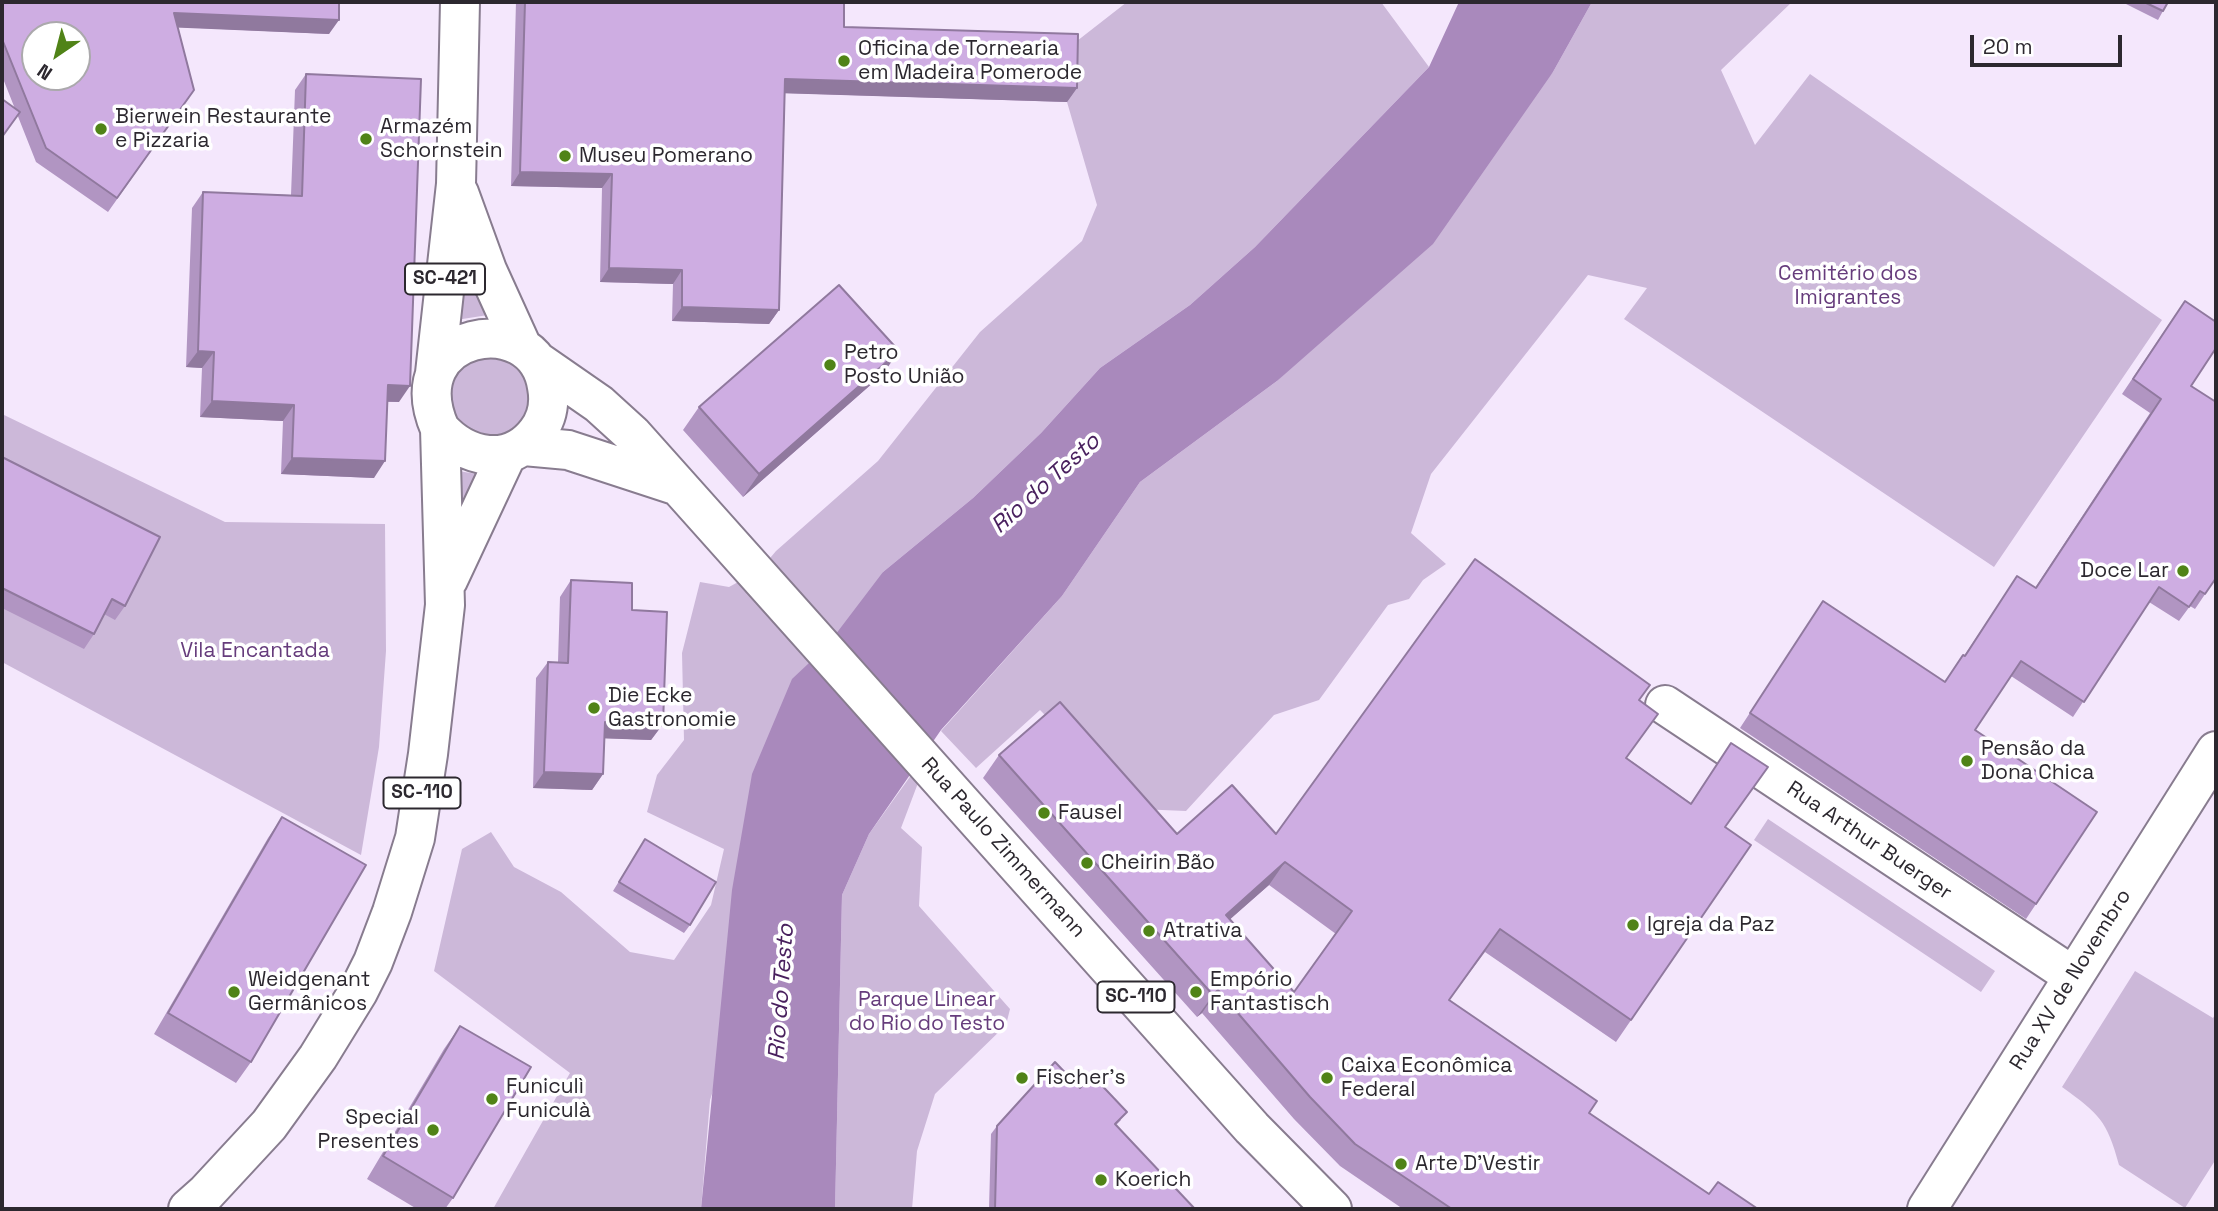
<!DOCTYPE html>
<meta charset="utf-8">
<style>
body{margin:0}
#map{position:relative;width:2218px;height:1211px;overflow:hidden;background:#f4e7fc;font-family:"Space Grotesk",sans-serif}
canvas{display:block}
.frame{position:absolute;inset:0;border:4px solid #2c282f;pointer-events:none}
.north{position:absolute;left:21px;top:21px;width:70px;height:70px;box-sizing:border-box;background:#fff;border:2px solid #aba9ac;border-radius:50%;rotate:215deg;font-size:19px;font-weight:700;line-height:28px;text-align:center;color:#2c282f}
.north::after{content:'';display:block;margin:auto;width:24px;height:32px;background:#508317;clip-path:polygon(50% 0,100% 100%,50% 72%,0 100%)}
.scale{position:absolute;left:1970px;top:35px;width:152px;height:32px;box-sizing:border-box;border:4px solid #2c282f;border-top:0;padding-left:9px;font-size:21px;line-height:24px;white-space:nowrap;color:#2c282f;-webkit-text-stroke:5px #fff;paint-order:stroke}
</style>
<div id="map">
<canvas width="2218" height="1211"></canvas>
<div class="frame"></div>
<div class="north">N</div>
<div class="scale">20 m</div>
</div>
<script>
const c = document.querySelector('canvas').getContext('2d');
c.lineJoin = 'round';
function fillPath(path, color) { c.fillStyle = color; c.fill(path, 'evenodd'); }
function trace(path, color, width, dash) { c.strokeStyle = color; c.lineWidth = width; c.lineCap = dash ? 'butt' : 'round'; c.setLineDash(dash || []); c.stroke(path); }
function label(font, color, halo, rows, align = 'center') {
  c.font = font + ' "Space Grotesk",sans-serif'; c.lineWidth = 7; c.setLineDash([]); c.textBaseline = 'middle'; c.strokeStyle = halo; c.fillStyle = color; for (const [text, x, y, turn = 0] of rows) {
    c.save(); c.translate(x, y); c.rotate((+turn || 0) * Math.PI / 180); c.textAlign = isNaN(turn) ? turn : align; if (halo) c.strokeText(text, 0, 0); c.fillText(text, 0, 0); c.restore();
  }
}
const green = new Path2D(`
 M1127,2H1381L1429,67L1255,247L1190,305L1100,368L1041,433L973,498L883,572L710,1100L701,1209H493L570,1073L434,971L462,849L491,832L514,867L561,892L630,952L674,960L711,905L724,849L647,812L657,775L684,740L682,653L700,582L729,587L760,570L776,551L878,461L980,332L1082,241L1097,205L1067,102L1068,48Z
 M1592,2H1792L1721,70L1755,145L1810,74L2162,320L1994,567L1624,319L1647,288L1588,275L1431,474L1411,533L1446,564L1423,580L1409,599L1388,605L1319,700L1274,715L1186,811L1138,809L1040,710L976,768L941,731L1062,596L1140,482L1277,381L1553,72Z
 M464,245L488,315L456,320Z
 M450 397a40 40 0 1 1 80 0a40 40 0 1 1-80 0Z
 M2,414L225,522L385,524L386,651L379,747L361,855L2,662Z
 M452,470L483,475L453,544Z
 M932,746L901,828L922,847L919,906L1010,1009L1006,1025L935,1094L917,1151L912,1209H835L842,895L869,834Z
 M1768,819L1995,971L1981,992L1754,840Z
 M2135,971L2213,1018L2216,1013V1159L2185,1208L2119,1165C2107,1120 2099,1114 2062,1087Z`);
const water = new Path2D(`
 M1459,2H1592L1553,72L1433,244L1277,381L1140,482L1062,596L941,730L869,834L842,895L835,1209H701L732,890L752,774L792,679L826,647L883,572L973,498L1041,433L1100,368L1190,305L1255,247L1429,67Z`);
const minor = new Path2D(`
 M1665,705L2073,976`);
const major = new Path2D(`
 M459,193L487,270L522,347
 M537,361L599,404L632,434L1252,1128L1332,1209
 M435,373L456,184L460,2
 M524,446L568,450L675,485
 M448,580L507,454
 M188,1209L206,1193L269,1125L318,1057L358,992L373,962L392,912L415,838L428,754L445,605L440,429C397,331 535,306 547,387C550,403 547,419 537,432C510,468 466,458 440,429
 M1927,1209L2216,751`);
const wall = new Path2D(`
 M2,2H339L329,34L178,27L194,90L108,212L36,162L2,76Z
 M516,2H844V27L1077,88L1067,102L785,93L779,310L769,324L672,321L673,284L600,282L602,188L511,186Z
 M2122,2H2168L2158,20Z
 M306,74L399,402H387L374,478L281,474L283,421L200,417L202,368L186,367L192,208L203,192L291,195L295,90Z
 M2175,315L2191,386L2216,578L2195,609L2190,606L2179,621L2149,602L2073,717L2011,676L1975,730L2036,904L2026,919L1740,728L1823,601L1944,682L1964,656L2017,576L2035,588L2150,413L2122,394Z
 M883,374L743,497L683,430L699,407Z
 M2,457L125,606L115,620L104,614L94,634L84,649L2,608Z
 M571,580L632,610L663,724L651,740L604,738L603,774L592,790L533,788L536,678L548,662H558L560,597Z
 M1639,700L1627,758L1691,803L1731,743L1725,827L1751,845L1616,1042L1485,952L1449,1000L1589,1113L1709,1194L1758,1209H1403L1340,1166L1294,1119L1202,1013L1197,1017L983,778L999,755L1177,834H1276ZM1269,885L1336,934L1294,992L1230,919Z
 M282,817L251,1062L236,1083L154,1034L268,838Z
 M645,839L690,925L684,933L613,891Z
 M460,1026L453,1198L445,1209H417L367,1179L444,1049Z
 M1080,1088L1121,1120L1116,1125L1195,1209H989L991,1134L997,1126Z`);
const shadedWall = new Path2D(`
 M174,13L339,20L329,34L164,27Z
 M785,79L1077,88L1067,102L776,93Z
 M520,172L612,174L602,188L511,186Z
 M609,268L682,270L673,284L600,282Z
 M682,307L779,310L769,324L672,321Z
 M198,351L214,352L202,368L186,367Z
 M899,351L883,374L743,497L759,474Z
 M388,385L410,386L399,402L376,401Z
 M212,401L294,405L283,421L200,417Z
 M292,458L385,461L374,478L281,474Z
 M605,722L663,724L651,740L594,738Z
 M544,772L603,774L592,790L533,788Z
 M1285,862L1269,885L1210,937L1226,915Z
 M1218,990L1202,1013L1197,1017L1213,995Z`);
const building = new Path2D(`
 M4,2H339V20L174,13L194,90L117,198L46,148L2,39V5ZM35,35H77V77H35Z
 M525,2H844V27L1078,34L1077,88L785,79L779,310L682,307V270L609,268L612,174L520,172Z
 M2144,2H2168L2163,11Z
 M306,74L421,79L410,386L388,385L385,461L292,458L294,405L212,401L214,352L198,351L203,192L302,196Z
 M2,99L20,112L2,137Z
 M839,285L899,351L759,474L699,407Z
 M2185,301L2216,322V348L2191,386L2216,402V578L2205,594L2200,591L2189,607L2159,587L2084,702L2021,661L1975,730L2097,812L2036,904L1750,713L1823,601L1945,682L1963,655L1965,656L2017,576L2036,588L2161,399L2133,379Z
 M2,457L160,537L125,606L112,599L94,634L2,588Z
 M1475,559L1650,685L1639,700L1658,714L1626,758L1691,804L1731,743L1768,767L1725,827L1751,845L1631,1020L1500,929L1449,1000L1597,1101L1589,1113L1709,1194L1718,1182L1758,1209H1452L1355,1144L1310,1097L1218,990L1213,995L999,755L1060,702L1177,834L1232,785L1276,834ZM1285,862L1352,911L1294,992L1226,915Z
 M571,580L632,583V610L667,612L663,724L605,722L603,774L544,772L548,662L568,663Z
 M282,817L366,865L251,1062L168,1013Z
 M645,839L716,882L690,925L619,882Z
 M460,1026L531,1067L453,1198L383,1156Z
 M1055,1062L1080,1088L1092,1075L1127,1112L1115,1124L1195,1209H995L997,1126Z`);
const markers = [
 [844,61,7,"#508317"],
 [101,129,7,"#508317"],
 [366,139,7,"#508317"],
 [565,156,7,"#508317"],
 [830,365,7,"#508317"],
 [2183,571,7,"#508317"],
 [594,708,7,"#508317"],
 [1967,761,7,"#508317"],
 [1044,813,7,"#508317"],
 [1087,863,7,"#508317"],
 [1633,925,7,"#508317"],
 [1149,931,7,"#508317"],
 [234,992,7,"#508317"],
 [1196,992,7,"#508317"],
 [1022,1078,7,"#508317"],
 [1327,1078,7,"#508317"],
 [492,1099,7,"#508317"],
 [433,1130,7,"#508317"],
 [1401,1164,7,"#508317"],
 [1101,1180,7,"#508317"]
];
const shields = [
 [445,279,80],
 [422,793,77],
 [1136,997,77]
];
const shieldNames = [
 ["SC-421",445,279],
 ["SC-110",422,793],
 ["SC-110",1136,997]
];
const poiNames = [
 ["Oficina de Tornearia",858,49],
 ["em Madeira Pomerode",858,73],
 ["Bierwein Restaurante",115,117],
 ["e Pizzaria",115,141],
 ["Armazém",380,127],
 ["Schornstein",380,151],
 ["Museu Pomerano",579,156],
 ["Petro",844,353],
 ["Posto União",844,377],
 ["Doce Lar",2169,571,"right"],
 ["Die Ecke",608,696],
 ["Gastronomie",608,720],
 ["Pensão da",1981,749],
 ["Dona Chica",1981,773],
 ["Fausel",1058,813],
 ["Cheirin Bão",1101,863],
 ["Igreja da Paz",1647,925],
 ["Atrativa",1163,931],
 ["Weidgenant",248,980],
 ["Germânicos",248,1004],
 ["Empório",1210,980],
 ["Fantastisch",1210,1004],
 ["Caixa Econômica",1341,1066],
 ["Federal",1341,1090],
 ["Fischer's",1036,1078],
 ["Funiculì",506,1087],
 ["Funiculà",506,1111],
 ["Special",419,1118,"right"],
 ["Presentes",419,1142,"right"],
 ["Arte D'Vestir",1415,1164],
 ["Koerich",1115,1180]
];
const parkNames = [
 ["Cemitério dos",1848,274],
 ["Imigrantes",1848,298],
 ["Vila Encantada",255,651],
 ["Parque Linear",927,1000],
 ["do Rio do Testo",927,1024]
];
const streetNames = [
 ["Rua Arthur Buerger",1869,841,34],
 ["Rua Paulo Zimmermann",1003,848,48],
 ["Rua XV de Novembro",2071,980,-58]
];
const waterNames = [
 ["Rio do Testo",1046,484,-42],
 ["Rio do Testo",782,992,-86]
];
fillPath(green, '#ccb8d9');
fillPath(water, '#a989bc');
trace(minor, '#887c8f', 42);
trace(major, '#887c8f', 42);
trace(minor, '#fff', 38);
trace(major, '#fff', 38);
fillPath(wall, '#b195c2');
fillPath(shadedWall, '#90799e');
fillPath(building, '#ceade2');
trace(building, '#90799e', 2);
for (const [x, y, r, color] of markers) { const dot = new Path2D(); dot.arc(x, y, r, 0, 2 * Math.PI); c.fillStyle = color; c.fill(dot); trace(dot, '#fff', 2.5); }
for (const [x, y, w] of shields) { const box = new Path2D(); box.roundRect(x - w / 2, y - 15.5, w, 31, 5); c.fillStyle = '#fff'; c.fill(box); trace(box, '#2c282f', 2); }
label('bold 19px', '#2c282f', null, shieldNames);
label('21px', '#2c282f', '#fff', poiNames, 'left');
label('21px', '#663c7c', '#fff', parkNames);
label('21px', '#2c282f', '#fff', streetNames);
label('italic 23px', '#49205e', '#fff', waterNames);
</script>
